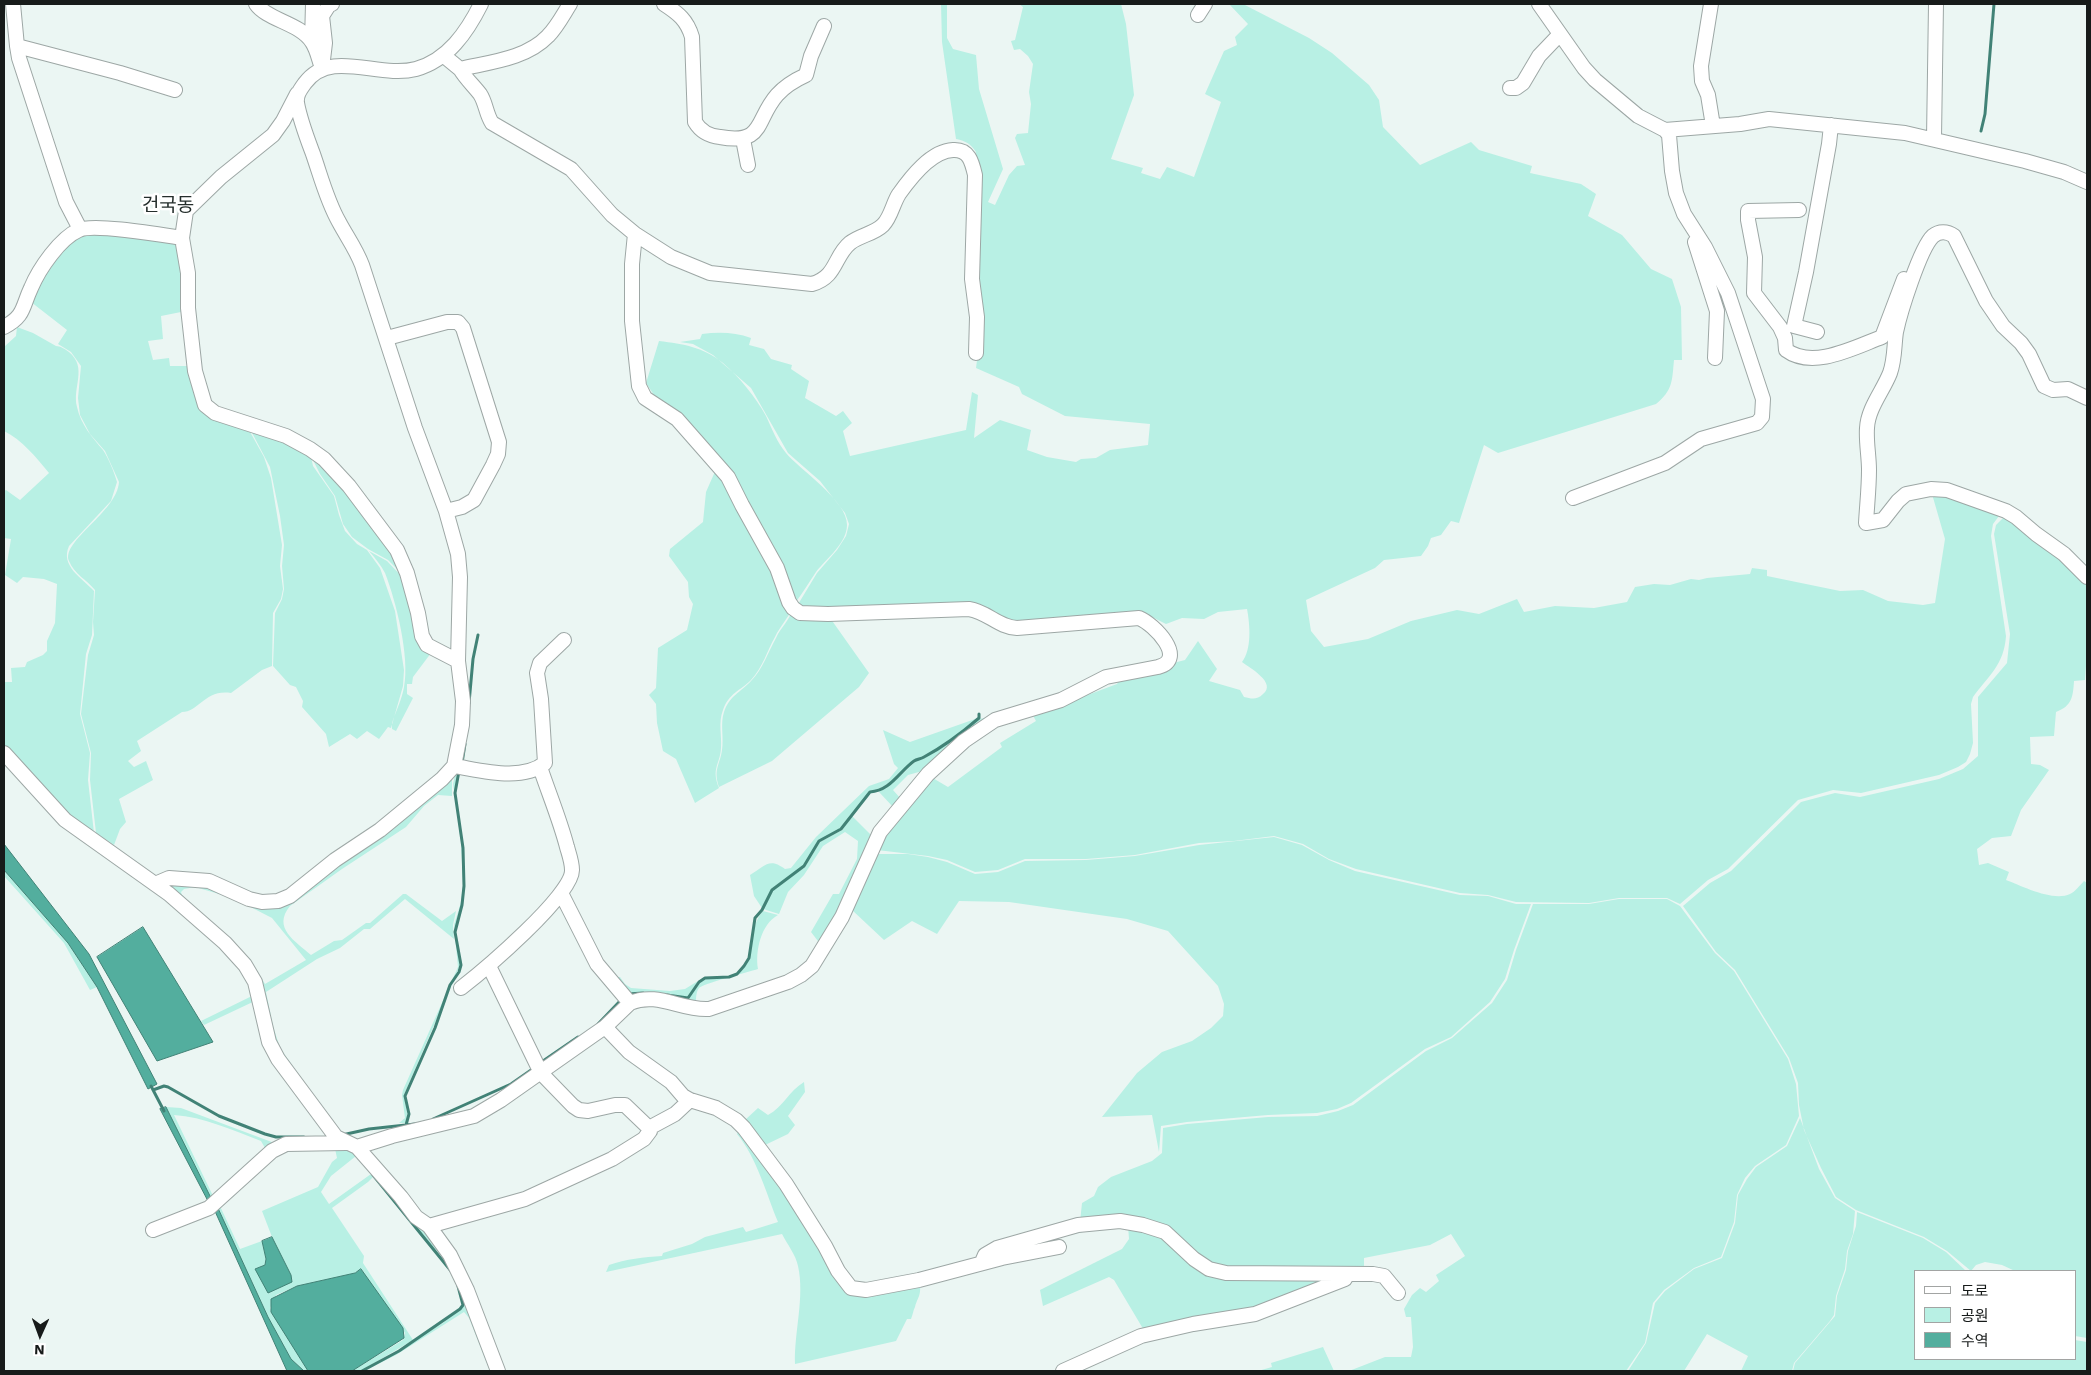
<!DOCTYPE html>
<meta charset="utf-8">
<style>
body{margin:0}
#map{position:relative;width:2091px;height:1375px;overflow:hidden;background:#ebf6f3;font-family:"Work Sans","Noto Sans KR",sans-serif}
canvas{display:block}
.frame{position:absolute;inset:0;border:5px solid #171b1a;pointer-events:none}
.legend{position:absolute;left:1914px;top:1270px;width:162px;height:90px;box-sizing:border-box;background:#fff;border:1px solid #a2a4a3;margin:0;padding:6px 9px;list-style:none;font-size:15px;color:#171b1a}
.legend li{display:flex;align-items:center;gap:10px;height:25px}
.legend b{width:25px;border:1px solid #a2a4a3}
.north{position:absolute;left:15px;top:1310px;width:50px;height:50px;-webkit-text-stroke:4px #fff;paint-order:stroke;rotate:182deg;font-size:14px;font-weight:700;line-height:20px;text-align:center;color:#171b1a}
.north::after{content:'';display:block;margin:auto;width:18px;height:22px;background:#171b1a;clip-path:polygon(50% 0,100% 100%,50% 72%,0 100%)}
</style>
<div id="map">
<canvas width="2091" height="1375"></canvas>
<div class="frame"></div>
<ul class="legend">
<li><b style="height:6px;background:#fff"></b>도로</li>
<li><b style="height:14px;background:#b8f0e4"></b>공원</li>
<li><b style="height:14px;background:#53ae9e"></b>수역</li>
</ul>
<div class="north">N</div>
</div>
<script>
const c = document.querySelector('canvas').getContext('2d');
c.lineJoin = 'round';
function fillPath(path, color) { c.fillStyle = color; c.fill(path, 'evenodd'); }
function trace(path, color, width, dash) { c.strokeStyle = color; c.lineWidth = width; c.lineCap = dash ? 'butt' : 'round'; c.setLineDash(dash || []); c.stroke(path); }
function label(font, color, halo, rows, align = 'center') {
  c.font = font + ' "Work Sans","Noto Sans KR",sans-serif'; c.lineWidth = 5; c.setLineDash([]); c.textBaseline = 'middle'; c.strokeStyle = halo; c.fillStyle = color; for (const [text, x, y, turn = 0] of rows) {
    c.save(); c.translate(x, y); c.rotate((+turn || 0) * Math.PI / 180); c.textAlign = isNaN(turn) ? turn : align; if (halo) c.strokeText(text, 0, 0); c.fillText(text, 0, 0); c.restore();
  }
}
const green = new Path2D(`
 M941,4H947V38L953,49L976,55L979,89L1003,169L988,202L995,205L1009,175L1017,166L1025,165L1015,138L1017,134L1028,133L1031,104L1029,92L1033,64L1028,56L1020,49L1014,50L1011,41L1015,40L1023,7L1019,4H1121L1126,24L1134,95L1111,159L1143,168L1141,173L1160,179L1167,167L1194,177L1221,102L1205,94L1224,51L1237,45L1235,37L1248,24L1229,4H1243L1309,38L1332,53L1369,85L1379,100L1383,127L1420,165L1471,142L1479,150L1532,166L1530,173L1581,184L1596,194L1588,216L1622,235L1651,269L1672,279L1681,307L1682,360H1674C1672,381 1673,390 1656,404L1498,453L1484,445L1459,523L1451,521L1441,535L1431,538L1428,546L1421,556L1384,560L1375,568L1306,600L1311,631L1324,647L1368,639L1411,621L1457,610L1479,614L1517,599L1524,612L1555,606L1594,608L1627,602L1635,587L1654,584L1670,585L1691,579L1699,580L1707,578L1750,574L1752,568L1767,570V576L1840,591L1863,590L1888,601L1923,605L1935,603L1945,539L1932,494L2002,512L1993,524L1991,536L2006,636C2004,665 1989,675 1973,697L1971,704L1973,743L1970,754L1966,762L1958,767L1939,775L1861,793L1833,790L1798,800L1728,869L1708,880L1680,904L1667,898H1619L1589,903L1516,902L1488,895L1460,893L1356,869L1329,859L1303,844L1274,836L1234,841L1199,843L1135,855L1086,859H1025L998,870L975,872L947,860L928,856L877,850L883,837L931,777L948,787L1002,747L1000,743L1036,721L1031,712L1050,709L1117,684L1122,676L1185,660L1198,641L1217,669L1209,681L1240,690L1244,697C1252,699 1257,700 1263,694C1277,683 1250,668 1242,662C1252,649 1250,625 1247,609L1218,612L1204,619L1182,618L1166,624L1146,614L1133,612L1013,623L983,606L975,604L813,610L797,606L817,573L837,550L846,536L849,524L845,513L820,481L788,453L751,388L713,355L693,344L680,342L700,339L702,334C718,332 735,332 751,338L749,345L764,349L771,359L792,365L791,369L809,381L805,398L836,416L843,411L852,423L843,431L850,456L966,430L972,392L978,395L974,438L1000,420L1031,430L1027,450L1047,457L1076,462L1081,459L1096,458L1110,450L1148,445L1150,424L1065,416L1022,394L1019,387L976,368L980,337L976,152C971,144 966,141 956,139L942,42Z
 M113,233L181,241L186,311L161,316L163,339L148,341L153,360L169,358L170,366H193L200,394L249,430L264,457L271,478L282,545L280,566L283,589L281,599L273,613L272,666L262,670L231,693C205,689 199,712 182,712L137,741L141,751L128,761L134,767L146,761L153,780L119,799L126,822L120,829L114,845L96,833L90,780L91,753L81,714L88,655L94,635L93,622L95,590C87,580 74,574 69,561C61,541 117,512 119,482L105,451L90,434L80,415L78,398L81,366L71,352L58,344L67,330L31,302C41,282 62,239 85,234C94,232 104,233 113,233Z
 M17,327L33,333L56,346C60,346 65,349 69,352C88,368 72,387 77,407C81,425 92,437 103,450C109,459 114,472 117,482L111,501L69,546C60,566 82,578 94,591L92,635L86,654L80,714L90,753L88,780L94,833L70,818L4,746V682H12L11,668L25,667L27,662L43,655L47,651V641L55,623L57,584L44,579L23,577L17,583L5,575L11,539L4,538V491L6,490L20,500L49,473C36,457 22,440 4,431V347L16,336Z
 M659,341C684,344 703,347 723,363C740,378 755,396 766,416C772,429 777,442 786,453C799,469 848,501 847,525C847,543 827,558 816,572C809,582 803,593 795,603L773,553L671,407L654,395L646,383Z
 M250,429L310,452L313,466L334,496L339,515L345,531L357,544L367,550L380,568L395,611L404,670L403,686L391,728L388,727L379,739L367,731L357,739L350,734L329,747L326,734L302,707L303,701L296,687L290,685L273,666L275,613L282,599L284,589L282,566L284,545L280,516L270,467Z
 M312,458L323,462L379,530L407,579L388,560L368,549L352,537L343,524L335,496L320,474Z
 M717,467L792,608C788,619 780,626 775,637C767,651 763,667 751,680C740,691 729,693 723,710C718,723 722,735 721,748C720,765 711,768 719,788L695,803L676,759L663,751L657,723L656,704L649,695L656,688L658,648L687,630L693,604L689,597L688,582L669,556L670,549L703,522L706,492Z
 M2006,515L2087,580V652L2085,680L2074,681C2073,697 2072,706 2056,712L2054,736L2030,737L2031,764L2040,765L2049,770L2021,810L2011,836L1992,838L1977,849L1979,865L1988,863L2009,872L2006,880C2022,886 2053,902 2070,894C2075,892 2080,885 2084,881L2087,883V1338L2075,1336V1271H2015L2002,1265L1985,1262L1976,1265L1971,1271L1947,1251L1924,1237L1856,1210L1836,1197L1821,1168L1804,1130L1799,1105L1798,1083L1789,1058L1735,970L1716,952L1683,906L1710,883L1731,871L1801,802L1835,793L1860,797L1939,779L1963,769L1978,756V697L2007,663L2010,634L1994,534L1996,525Z
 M369,551L387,561L407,582L431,653L413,677L412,684H407V694L413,698L396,731L392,729V723C396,711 402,699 404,687C410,657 396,601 385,573C381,565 375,558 369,551Z
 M793,609L828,615L869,673L859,687L772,761L719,787C713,769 720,765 722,750C724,737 720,724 724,712C729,696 741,692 751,681C763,669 768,652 776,638C781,627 789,621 793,609Z
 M978,718C963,731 941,748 924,756C920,758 916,758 913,761C898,772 889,789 870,791L841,829L819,841L804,866L772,889L762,908L754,896L750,875C765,866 769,857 785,869L791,868L816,837L869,786L889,779L898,768L894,764L883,730L910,742Z
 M985,718L980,729L926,770L908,775L893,790L901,799L894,808L879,792L897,779L916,761L924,758L967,729L979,719Z
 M458,772L455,793L463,849L464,886L462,905L455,932L460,965L404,1095L408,1119L406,1123H399L405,1118L402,1095L403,1090L458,967L454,925L461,902L463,885L461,842L453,784L455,775Z
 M452,775V796L438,795L424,806L406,827L342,869L290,906C272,928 295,941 311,955L334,941L342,940L366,923H370L403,894H406L442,921L456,911L453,925L454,939L405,899L370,929H364L340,948L317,959L266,992L273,1026L280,1048L333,1123L279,1055L263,997L172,888L173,882H196L269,905ZM195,887L233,898L272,918L306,960L265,984L250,959L182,895L181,892L184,889Z
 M852,816L872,836L821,945L811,932L833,894H839L857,859L858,841L845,832L823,846L804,875L788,892L779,914L763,909L773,890L805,867L820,842L842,830Z
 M1274,837L1302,845L1329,860L1355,871L1460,895L1488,896L1516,904H1531L1514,950L1505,979L1490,1002L1451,1037L1425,1049L1351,1103L1337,1109L1317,1113L1268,1115L1187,1122L1161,1126L1159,1152L1152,1115L1102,1117L1137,1073L1162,1052L1192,1041L1211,1028L1223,1016L1224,1004L1218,986L1168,931L1127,919L1009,902L959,901L937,934L912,921L884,940L852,910L876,854H908L928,857L947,862L975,874L998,872L1025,861L1086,860L1135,856L1199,845Z
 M4,870L68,943L97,987L90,990L64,943L4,876Z
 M1619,899H1667L1680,906L1715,953L1734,971L1788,1059L1796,1084L1799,1116L1786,1145L1755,1166L1745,1178L1737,1195L1734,1222L1721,1257L1694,1268L1664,1290L1653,1303L1645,1343L1626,1371H1349L1385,1357H1411L1413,1347L1411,1317H1406L1404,1309L1412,1295L1420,1288L1426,1292L1439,1281L1436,1275L1465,1256L1451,1234L1430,1245L1364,1258V1270L1295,1272L1208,1265L1166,1227L1080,1222L1082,1203L1094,1196L1098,1187L1111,1177L1152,1161L1162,1153L1163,1128L1187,1124L1268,1117L1317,1116L1338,1111L1353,1105L1426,1051L1452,1038L1492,1003L1507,980L1516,950L1533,904H1589Z
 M763,911L778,915C761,924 755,951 758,969C748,972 702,984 699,988C696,992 696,998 696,1004L634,997L629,995L651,994L689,999C692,994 695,986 699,982C711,972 729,984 743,968C758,951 747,929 763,911Z
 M616,977H620L625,984L631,988L670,991L685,989L698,981L688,997L651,992L628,993Z
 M256,994L257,1000L204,1025L201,1021Z
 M804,1082L805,1092L788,1116L795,1125L788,1134L765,1145L745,1120L758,1108L768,1115C783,1107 789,1091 804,1082Z
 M166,1107L181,1108L277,1144L265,1148L261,1141C232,1130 204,1117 174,1115L214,1198L212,1200Z
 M1800,1118L1819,1169L1835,1198L1855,1211L1853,1234L1847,1251L1845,1269L1836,1296L1834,1315L1830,1321L1794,1363L1792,1371H1741L1748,1356L1707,1334L1684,1371H1628L1646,1343L1655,1303L1665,1291L1694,1269L1722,1258L1735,1223L1738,1195L1747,1179L1756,1167L1787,1146Z
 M740,1128L749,1136L844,1286L920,1283C921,1297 918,1296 915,1307C913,1311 913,1314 911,1319H907L896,1341L795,1364C794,1332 805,1297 798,1266C796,1255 787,1244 782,1234L606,1272L609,1265C626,1259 644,1257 662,1256L663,1253L692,1244L705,1237L743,1227L746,1232L778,1222C766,1193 757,1158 737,1134Z
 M334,1144L357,1152L356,1156L331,1176L321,1192L329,1204L371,1174L373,1177L368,1182L332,1208L364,1256L363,1263L413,1340L361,1371H352L403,1340L405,1333L361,1269L355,1273L297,1286L276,1295L270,1308L308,1371H304L291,1359L268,1317L217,1206L219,1204L240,1249L262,1241L266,1259L265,1265L255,1269L291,1275L272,1237L262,1211L318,1187L332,1162L337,1158Z
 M373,1174L446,1256L495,1371H490L469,1318L464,1312L396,1355L364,1371L443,1323L463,1305C461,1270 428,1243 407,1218C395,1204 384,1189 373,1174Z
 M1857,1212L1923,1238L1946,1252L1966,1271H1915V1359H2075V1340L2087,1342V1371H1793L1795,1363L1835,1316L1837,1296L1846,1270L1848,1251L1856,1226Z
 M1120,1223C1136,1224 1154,1227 1167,1239C1179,1251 1188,1262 1205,1270C1236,1284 1315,1276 1352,1276C1317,1282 1285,1303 1250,1313L1145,1332L1114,1280L1109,1277L1043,1306L1040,1290L1122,1249L1129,1239L1128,1225C1080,1229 1033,1245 987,1257L995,1251L1006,1248L1082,1226Z
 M1323,1347L1334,1371H1258L1272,1367L1271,1363Z`);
const water = new Path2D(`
 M4,844L89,954L157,1084L148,1089L97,987L68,943L4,870Z
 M143,927L213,1042L157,1061L97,957Z
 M166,1107L212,1200L209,1203L160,1109Z
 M217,1206L268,1317L291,1359L304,1371H287L214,1209Z
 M272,1237L291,1275L292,1282L268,1293L255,1269L265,1265L266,1259L262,1241Z
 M361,1269L403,1328L404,1338L352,1371H308L271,1312V1299L297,1286L355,1273Z`);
const stream = new Path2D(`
 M1981,131L1985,114L1994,4
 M469,703L473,659L478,635
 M462,763L465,744
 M628,994L643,993
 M667,995L688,998L699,982L705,978L729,977L737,974L744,966L749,958L755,918L762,910L772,890L804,866L819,841L841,829L870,792C890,791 899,772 914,761C917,759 921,759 924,757C941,748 964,731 979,718V714
 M598,1024L620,1001
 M543,1061L578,1037
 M151,1086L164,1111
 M153,1090L164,1086L168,1087L219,1116L265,1134L276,1137H304
 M433,1119L511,1084L534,1068
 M406,1125L409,1114L405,1096L435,1028L450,985L459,972L461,965L455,932L462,905L464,886L463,848L455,793L459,771
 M342,1135L369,1129L415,1124
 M373,1175L451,1271
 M362,1371L399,1351L460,1309L463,1305L458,1286`);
const minor = new Path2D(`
 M13,4L17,46L120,73L175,90
 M256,4C267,20 300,23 312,42C317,49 319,60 322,68L325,43L322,16L329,5L332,4
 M664,4C678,13 687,20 692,37L695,122C701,132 709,136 720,137C765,145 755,120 777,95C785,86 795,80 806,75L811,56L824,26
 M1539,4L1584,68L1595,80L1638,116L1665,130L1669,135L1672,171L1676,193L1684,214L1705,247L1728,293L1763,399L1762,417L1757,423L1701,439L1665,463L1573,498
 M1711,4L1701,66L1702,81L1708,95L1713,126
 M1198,15L1205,4
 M312,41L313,4
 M17,46L19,58L66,202L80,229
 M443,55L460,69C490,62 526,59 548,36C557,27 563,15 570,4
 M460,69C466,79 473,85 480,94C486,103 486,114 492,123L571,169L612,215L635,234L671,257L710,273L812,284C837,277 834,256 850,243C860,235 874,234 883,225C891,217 893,203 899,194C911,177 931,151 953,150C969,149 972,162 975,175L972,279L977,317L976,353
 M1510,88H1516L1523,83L1539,56L1560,34
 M297,94L283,121L273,135L221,177L186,211L182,238L188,273V308L195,371L205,405L215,413L286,436L310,449L324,459L349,486L397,550L407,573L418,613L422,636L427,645L458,661
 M1665,130L1740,124L1769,119L1905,133L2025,161L2064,172L2087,182
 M1934,138L1936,4
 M743,139L748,165
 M1799,210L1748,211V220L1755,257L1754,293L1780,327L1785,338L1786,350C1813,370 1855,347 1882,337L1904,279
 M1695,242L1717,311L1715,358
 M4,327C25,316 22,307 31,288C39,269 60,238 79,230C93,223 162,235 182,238
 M1817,332L1794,326L1806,272L1829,144L1831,125
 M387,338L447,322H458L463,328L499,442L498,454L493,465L474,500L462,507L446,511L415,428L362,265C356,249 347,237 339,222C327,201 321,177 313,154C307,138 300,120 297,103C296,95 300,90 305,83C331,48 378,79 416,69C448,60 467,32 481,4
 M2087,398L2068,389L2053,390L2044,386L2029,354L2021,343L2003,326L1986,301L1954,236C1947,231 1939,231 1933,236C1920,248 1900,313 1896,332C1894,345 1895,359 1890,373C1883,391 1868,408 1867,428C1866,442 1869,456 1869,470C1869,488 1867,505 1866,523L1883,520L1898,501L1906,494L1931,489L1947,490L2006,511L2016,517L2036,534L2064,554L2087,577
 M4,753L65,820L169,894L225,943L245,965L255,982L269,1042L278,1059L336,1137L357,1147L401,1197L416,1217L429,1226L450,1255L467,1290L498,1371
 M454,766C480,770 522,782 545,763L541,699L537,673L540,663L564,640
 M155,884L169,878L209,881L249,899L262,902L278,901L290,896L335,860L380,830L442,779L454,766L462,725L463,701L458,661L460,577L458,554L446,511
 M561,893L597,964L630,1003
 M461,988C483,971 573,895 572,870C572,862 569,854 567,847C560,820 549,794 540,767
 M605,1027L629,1052L671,1082L683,1096L690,1100L716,1108L736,1120L744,1128L786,1184L825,1246L838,1271L851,1288L866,1290L919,1280L1002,1258L1059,1247
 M649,1128L675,1114L690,1100
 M357,1147L392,1136L474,1116L501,1100L592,1036L605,1027L630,1003C658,991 681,1011 709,1009L788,982L801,975L812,966L842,917L880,832L928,774L964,741L995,720L1061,700L1106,677L1158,667C1188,659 1154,624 1139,618L1017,628C998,627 988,612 969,609L828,614L800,613L793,608L789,602L777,568L742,505L728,477L677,419L645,398L639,386L632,321V264L635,234
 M429,1226L525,1199L612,1159L644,1139L650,1131L649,1128L625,1105H615L588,1111L579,1110L573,1106L541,1073L489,966
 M153,1230L209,1208L272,1151L286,1144L346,1143
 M982,1262L985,1255L997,1248L1078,1225L1120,1221L1143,1225L1165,1232L1194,1259L1209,1269L1226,1273L1373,1274L1384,1276L1398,1293
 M1063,1371L1141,1336L1193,1324L1255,1314L1345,1279`);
const quarterNames = [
 ["건국동",168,205]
];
fillPath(green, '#b8f0e4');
fillPath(water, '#53ae9e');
trace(water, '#418276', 1);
trace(stream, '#418276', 3);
trace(minor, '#9da7a5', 16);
trace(minor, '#fff', 14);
label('19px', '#252e2c', '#fff', quarterNames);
</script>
